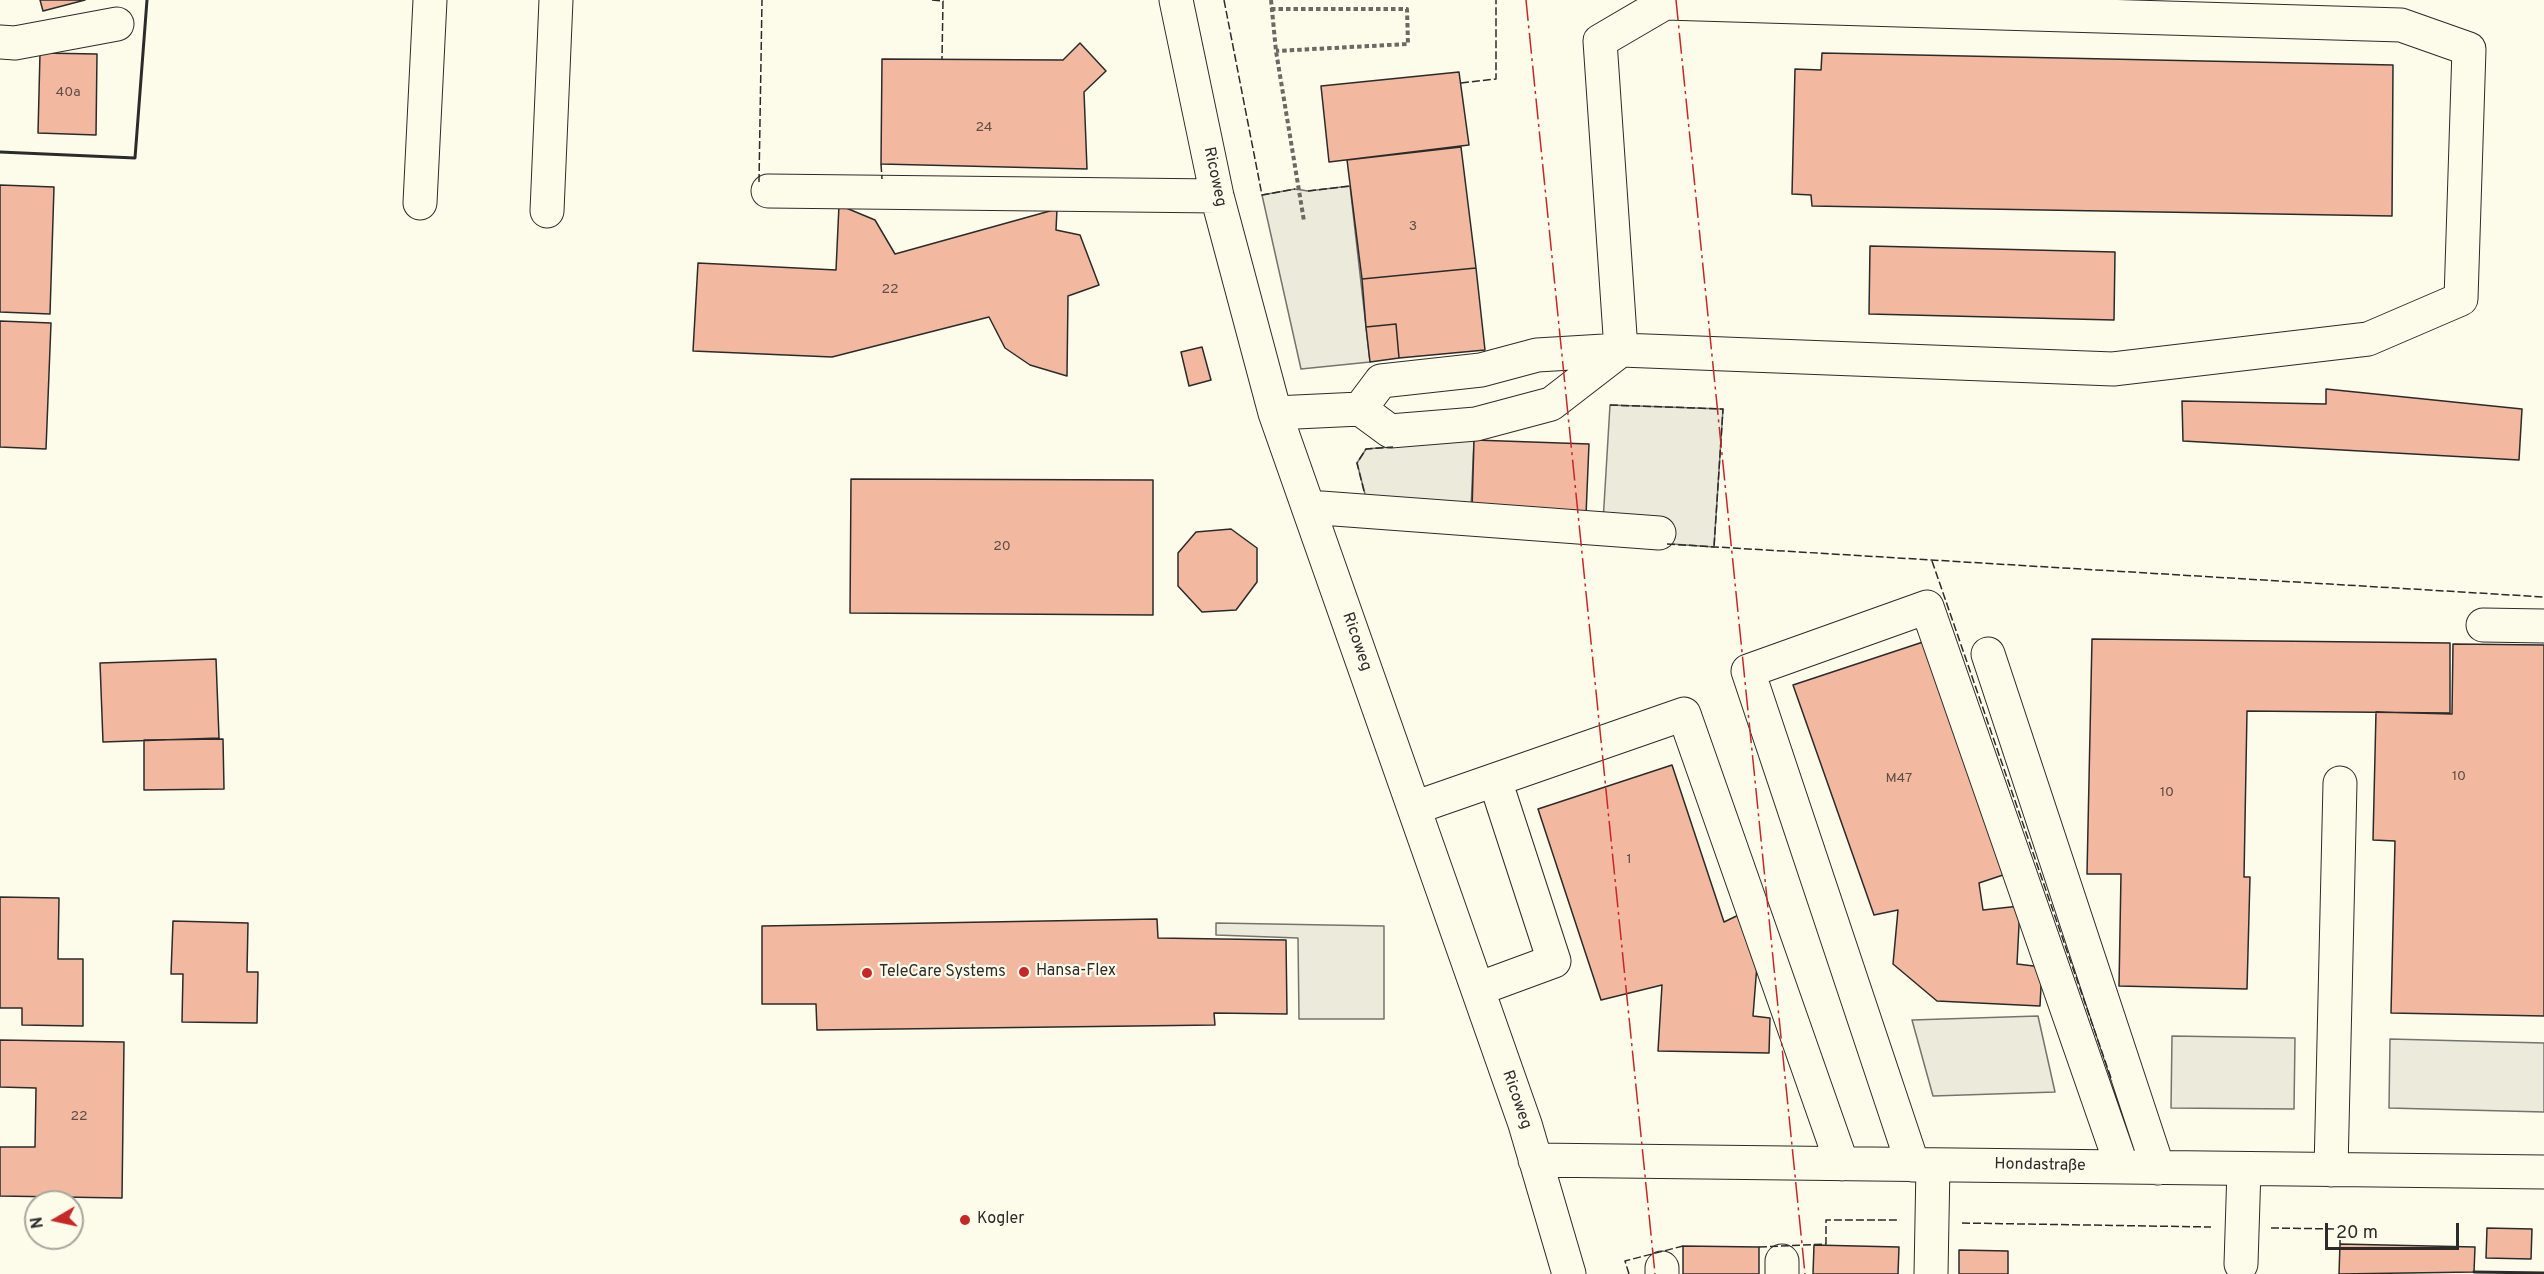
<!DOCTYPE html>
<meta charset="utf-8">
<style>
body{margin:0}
#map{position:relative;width:2544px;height:1274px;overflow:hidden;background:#fdfbea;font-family:Overpass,sans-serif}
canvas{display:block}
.north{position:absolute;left:24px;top:1190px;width:60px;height:60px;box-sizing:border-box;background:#fdfbea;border:2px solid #a9a89e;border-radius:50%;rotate:261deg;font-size:16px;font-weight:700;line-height:24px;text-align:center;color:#2b2b2b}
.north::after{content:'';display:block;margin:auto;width:21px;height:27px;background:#c62828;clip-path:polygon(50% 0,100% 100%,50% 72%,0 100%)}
.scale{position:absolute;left:2325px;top:1223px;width:134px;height:27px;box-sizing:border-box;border:3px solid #2b2b2b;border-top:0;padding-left:8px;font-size:18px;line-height:21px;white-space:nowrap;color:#2b2b2b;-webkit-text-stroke:4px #fdfbea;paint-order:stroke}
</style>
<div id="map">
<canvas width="2544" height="1274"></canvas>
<div class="north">N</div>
<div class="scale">20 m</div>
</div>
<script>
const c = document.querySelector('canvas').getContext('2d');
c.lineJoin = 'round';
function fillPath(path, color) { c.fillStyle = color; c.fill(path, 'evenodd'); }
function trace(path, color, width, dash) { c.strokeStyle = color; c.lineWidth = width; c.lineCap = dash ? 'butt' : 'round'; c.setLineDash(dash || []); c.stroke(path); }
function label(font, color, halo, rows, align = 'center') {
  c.font = font + ' Overpass,sans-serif'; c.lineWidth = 4.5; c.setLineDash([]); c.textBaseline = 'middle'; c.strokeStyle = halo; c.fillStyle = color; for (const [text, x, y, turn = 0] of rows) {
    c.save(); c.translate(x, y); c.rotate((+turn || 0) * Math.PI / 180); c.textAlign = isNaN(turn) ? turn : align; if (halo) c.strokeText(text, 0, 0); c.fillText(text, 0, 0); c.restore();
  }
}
const parking = new Path2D(`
 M1350,186L1370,362L1301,369L1262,195L1295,189L1308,191Z
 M1610,405L1723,409L1714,547L1602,539Z
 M1474,440L1470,531L1373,525L1357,463L1366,449Z
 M1216,923L1384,926V1019H1299L1298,938L1216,935Z
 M2038,1016L2055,1092L1933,1096L1912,1020Z
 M2172,1036L2295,1038L2294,1109L2171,1108Z
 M2390,1039L2544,1043V1112L2389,1108Z`);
const building = new Path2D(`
 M40,0H85L43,11Z
 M1080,43L1106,71L1084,92L1087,169L881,164L882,59L1063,60Z
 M40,53L97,54L96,135L38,133Z
 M1822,53L2393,65L2392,216L1812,206L1811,195L1792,194L1795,69L1821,70Z
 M1459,72L1469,145L1329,162L1321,86Z
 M1461,147L1476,268L1362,279L1347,160Z
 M0,185L54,187L50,314L0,312Z
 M839,205L875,220L895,254L1057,209L1056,230L1080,235L1099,285L1068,296L1067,376L1030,365L1005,348L989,317L832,357L693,351L698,263L836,270Z
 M1870,246L2115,252L2114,320L1869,314Z
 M1476,268L1485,350L1399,358L1396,324L1366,327L1362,279Z
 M0,321L51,323L46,449L0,447Z
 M1396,324L1399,358L1370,362L1366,327Z
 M1202,347L1211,380L1189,386L1181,352Z
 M2326,389L2522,409L2519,460L2183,441L2182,401L2326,404Z
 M1474,440L1589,444L1586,515L1472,510Z
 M851,479L1153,480V615L850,613Z
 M1231,529L1257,548V582L1236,610L1202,612L1178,586V553L1196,532Z
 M2092,639L2450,643V713L2247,711L2244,877H2250L2247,989L2119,986L2121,874H2087Z
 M1923,642L2006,874L1979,883L1983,910L2020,906L2017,964L2042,967L2040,1006L1937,1001L1893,964L1898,910L1874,915L1793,685Z
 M2453,644L2544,645V1016L2391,1013L2395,841L2373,840L2376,712L2452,714Z
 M216,659L219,738L103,742L100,663Z
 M223,739L224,789L144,790V740Z
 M1672,765L1724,922L1747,911L1758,952L1753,1016L1770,1018L1769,1053L1658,1051L1662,985L1601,1000L1538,809Z
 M0,897L59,898L58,959H83V1026L22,1025V1008H0Z
 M1157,919L1158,938L1286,940L1287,1014L1214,1013L1215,1025L817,1030L816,1004H762V926Z
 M173,921L248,923L247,972H258L257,1023L182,1022L183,974H171Z
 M0,1040L124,1042L122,1198L0,1196V1147H35L36,1088L0,1087Z
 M2487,1228L2532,1229L2531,1259L2486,1258Z
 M2340,1244L2475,1247L2474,1272L2339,1274Z
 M1814,1245L1899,1247L1898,1274H1813Z
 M1683,1246L1759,1247V1274H1683Z
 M1959,1250L2008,1251V1274H1959Z`);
const path = new Path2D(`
 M1271,0L1276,51L1304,221
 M1271,9H1407L1408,44L1276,51`);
const minor = new Path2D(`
 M1176,0L1217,196L1275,413L1525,1124L1569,1274
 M0,42L15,43L117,24
 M768,191L1217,196
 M420,203L430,0
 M547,211L556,0
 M1360,409L1381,381L1481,370L1537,355L1621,350L2113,369L2368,339L2461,299L2469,49L2401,25L1665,3L1600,41L1621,350
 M1275,413L1360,409L1390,431L1476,424L1551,404L1621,350
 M1308,507L1659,533
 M2483,625L2544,626
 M1988,654L2158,1168
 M1414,808L1684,714L1842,1164
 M1478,989L1554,961L1495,780
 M1535,1160L2544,1172
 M1913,1165L1748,671L1927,607L2122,1167
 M2331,1170L2340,783
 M2241,1264L2244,1169
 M1662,1268V1274
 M1782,1274V1261
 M1931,1274L1933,1165`);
const fence = new Path2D(`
 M932,0L943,1L942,59
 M1224,0L1262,195L1295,189
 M1461,83L1496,79V0
 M881,164L882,179
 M759,182L762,0
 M1308,191L1350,186
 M1610,405L1723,409L1714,547
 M1364,491L1357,463L1366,449L1393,447
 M1667,544L2544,597
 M1932,561L2112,1081
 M1962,1223L2211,1227
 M2271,1228L2340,1229V1244
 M1759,1247L1826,1244V1220H1900
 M1629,1274L1625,1261L1683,1246`);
const wall = new Path2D(`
 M0,152L135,158L147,0
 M2474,1272L2544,1273`);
const power = new Path2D(`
 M1526,0L1655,1274
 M1676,0L1805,1274`);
const markers = [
 [1024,972,6,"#c62828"],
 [867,973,6,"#c62828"],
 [965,1220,6,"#c62828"]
];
const numberNames = [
 ["40a",68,93],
 ["24",984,128],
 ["3",1413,227],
 ["22",890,290],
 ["20",1002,547],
 ["10",2459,777],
 ["M47",1899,779],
 ["10",2167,793],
 ["1",1629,860],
 ["22",79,1117]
];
const streetNames = [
 ["Ricoweg",1214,177,78],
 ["Ricoweg",1356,642,71],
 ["Ricoweg",1516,1100,71],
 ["Hondastraße",2040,1166,1]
];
const poiNames = [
 ["Hansa-Flex",1036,972],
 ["TeleCare Systems",879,973],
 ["Kogler",977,1220]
];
fillPath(parking, '#eceadb');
trace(parking, '#74746e', 1.5);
fillPath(building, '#f2b8a0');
trace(building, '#2b2b2b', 1.5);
trace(minor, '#2b2b2b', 35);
trace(path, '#6a6964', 4, [4.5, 3]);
trace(minor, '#fdfbea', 33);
trace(fence, '#2b2b2b', 1.5, [8, 3]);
trace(wall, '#2b2b2b', 3);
trace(power, '#c62828', 1.5, [21, 4.5, 3, 4.5]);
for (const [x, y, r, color] of markers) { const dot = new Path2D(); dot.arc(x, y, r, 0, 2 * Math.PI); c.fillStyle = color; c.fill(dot); trace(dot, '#fdfbea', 2); }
label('14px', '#5d4e48', null, numberNames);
label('16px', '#2b2b2b', '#fdfbea', streetNames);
label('16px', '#2b2b2b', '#fdfbea', poiNames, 'left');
</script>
